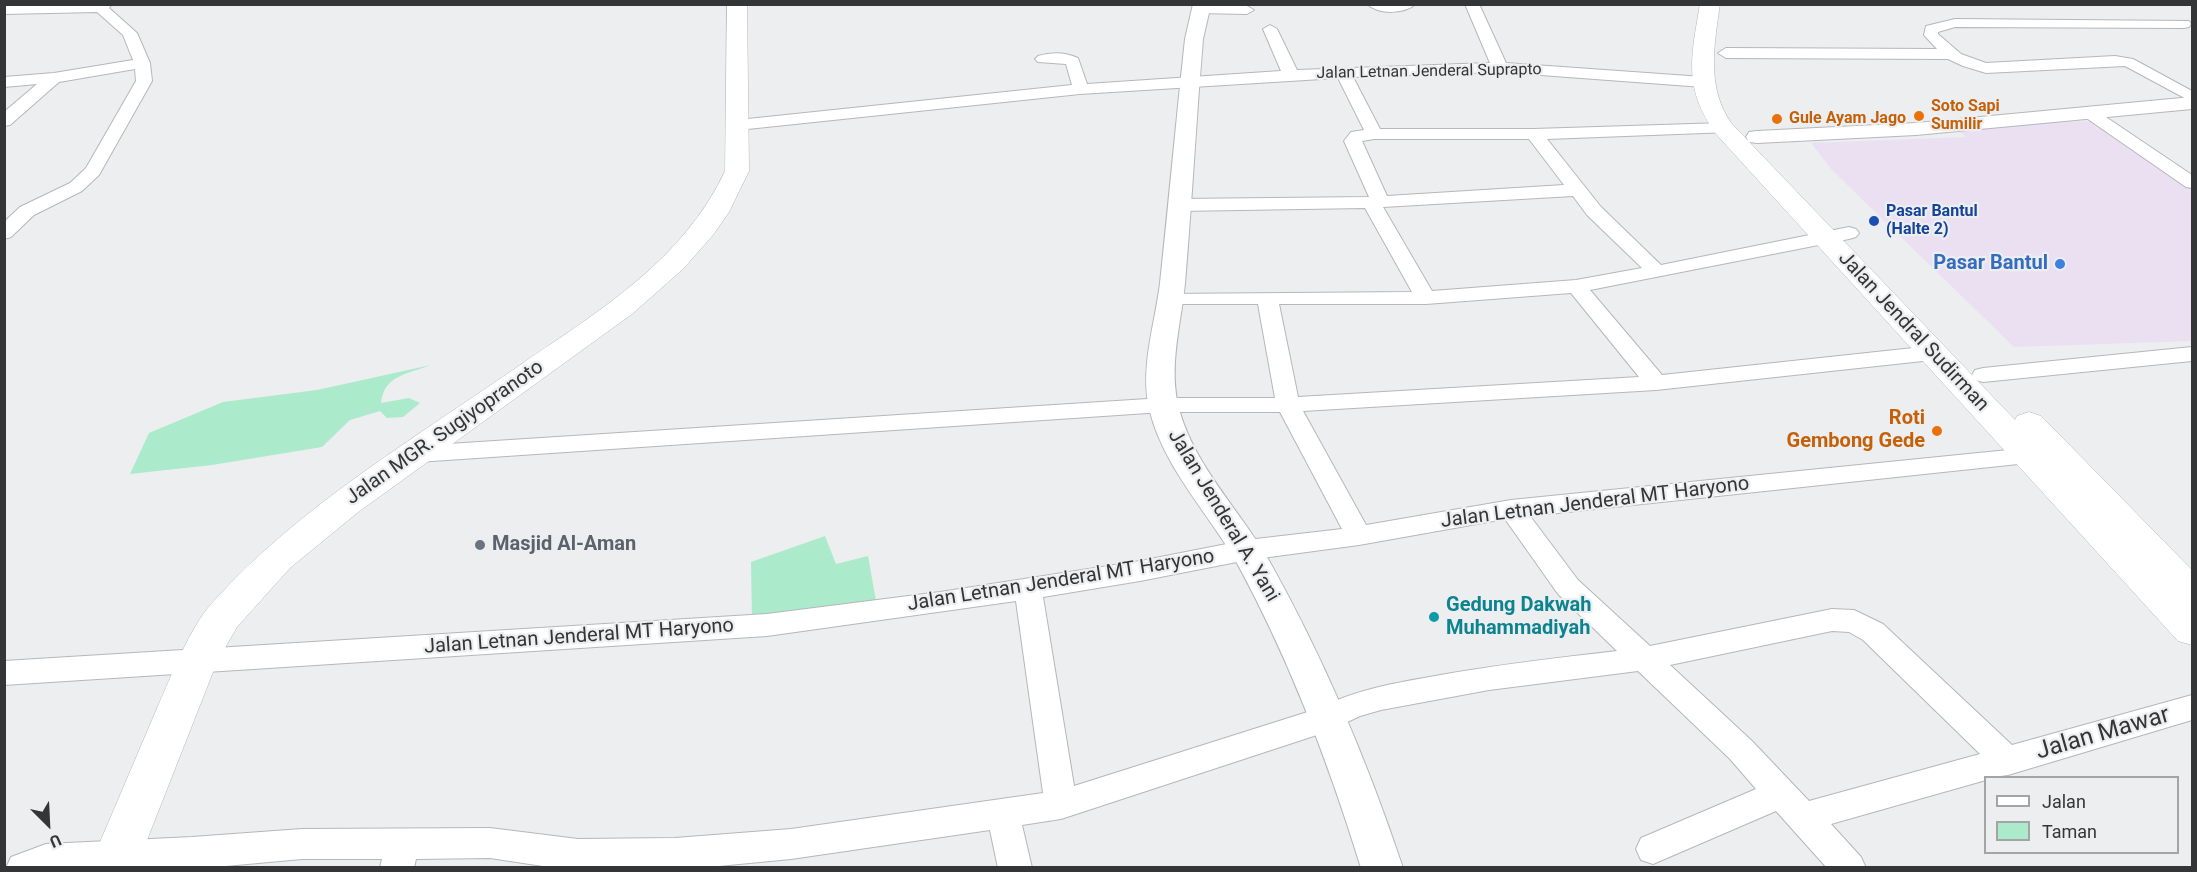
<!DOCTYPE html>
<style>
body{margin:0}
#map{position:relative;width:2197px;height:872px;overflow:hidden;background:#eceef0;font-family:Roboto,sans-serif}
canvas{display:block}
.frame{position:absolute;inset:0;border:6px solid #343536;pointer-events:none}
.legend{position:absolute;left:1984px;top:776px;width:195px;height:78px;box-sizing:border-box;background:#eceef0;border:2px solid #a2a4a6;margin:0;padding:8px 10px;list-style:none;font-size:18px;color:#343536}
.legend li{display:flex;align-items:center;gap:12px;height:30px}
.legend b{width:30px;border:2px solid #a2a4a6}
.north{position:absolute;left:18px;top:794px;width:60px;height:60px;-webkit-text-stroke:4px #eceef0;paint-order:stroke;rotate:156deg;font-size:16px;font-weight:700;line-height:24px;text-align:center;color:#343536}
.north::after{content:'';display:block;margin:auto;width:21px;height:27px;background:#343536;clip-path:polygon(50% 0,100% 100%,50% 72%,0 100%)}
</style>
<div id="map">
<canvas width="2197" height="872"></canvas>
<div class="frame"></div>
<ul class="legend">
<li><b style="height:8px;background:#fff"></b>Jalan</li>
<li><b style="height:16px;background:#aceacc"></b>Taman</li>
</ul>
<div class="north">U</div>
</div>
<script>
const c = document.querySelector('canvas').getContext('2d');
c.lineJoin = 'round';
function fillPath(path, color) { c.fillStyle = color; c.fill(path, 'evenodd'); }
function trace(path, color, width, dash) { c.strokeStyle = color; c.lineWidth = width; c.lineCap = dash ? 'butt' : 'round'; c.setLineDash(dash || []); c.stroke(path); }
function label(font, color, halo, rows, align = 'center') {
  c.font = font + ' Roboto,sans-serif'; c.lineWidth = 4.5; c.setLineDash([]); c.textBaseline = 'middle'; c.strokeStyle = halo; c.fillStyle = color; for (const [text, x, y, turn = 0] of rows) {
    c.save(); c.translate(x, y); c.rotate((+turn || 0) * Math.PI / 180); c.textAlign = isNaN(turn) ? turn : align; if (halo) c.strokeText(text, 0, 0); c.fillText(text, 0, 0); c.restore();
  }
}
const commercial = new Path2D(`
 M2092,121L2192,187V341L2014,347L1832,170L1811,143L1966,137L1955,127Z`);
const green = new Path2D(`
 M431,365C408,374 384,375 381,403L409,398L420,403L403,417L387,418L380,411L350,420L322,447L212,465L130,474L149,433L223,402L317,390Z
 M825,536L836,564L868,556L876,601L752,620L751,562Z`);
const minor = new Path2D(`
 M112,4L109,8L137,33L150,63L152,81L99,175L82,191L34,215L11,237L4,239V222L20,207L70,183L86,168L136,81L135,69L59,82L10,125L4,126V112L37,84L4,87V77L54,73L133,60L123,35L97,12L4,14V6Z
 M1367,4H1416C1404,14 1379,15 1367,4Z
 M1465,4H1479L1506,63L1703,77L1711,82L1703,87L1500,72L1353,77L1380,129H1534L1724,123L1732,128L1730,132L1547,139L1601,207L1661,265L1849,227L1856,229L1859,233L1856,237L1849,239L1590,290L1662,375L1932,346L1940,348L1943,353L1940,358L1932,360L1656,390L1303,411L1366,525L1511,500L2028,448L2037,450L2040,456L2037,462L1530,516L1578,580L1650,646L1832,609L1854,610L1883,624L2012,745L2192,695V720L2008,775L1986,778V780L1831,824L1861,857L1866,868H1827L1776,811L1653,864L1641,860L1636,849L1641,838L1756,789L1730,759L1638,671L1489,690L1381,710L1360,716L1326,732L1061,819L1022,825L1032,868H998L990,830L791,859L698,868H556L490,858L416,859L414,868H380L382,859H302L204,868H6L11,857L46,844L192,837L302,829L490,828L578,839L675,838L791,829L1043,793L1016,601L767,636L4,685V661L767,614L940,592L1140,561L1247,540L1342,529L1280,412H1163L417,462L408,460L405,454L408,448L417,446L1163,398H1275L1258,304H1170L1163,302L1160,298L1163,294L1412,292L1365,208L1178,211L1171,209L1169,205L1171,201L1178,199L1369,197L1344,141L1351,132L1364,130L1338,78L1080,94L738,130L730,125L738,120L1072,85L1066,64L1038,62L1035,59L1038,56C1052,52 1065,52 1078,58L1087,84L1281,71L1263,29L1270,25L1277,29L1297,70L1490,63ZM1374,139H1529L1564,185L1387,196L1362,141ZM1573,196L1587,215L1642,268L1576,280L1432,291L1383,207ZM1571,293L1639,377L1298,397L1279,304H1426ZM1505,519L1558,594L1617,651C1556,658 1495,665 1435,676C1394,683 1355,690 1317,709L1074,786L1043,597L1140,581L1247,560L1359,545ZM1832,631L1849,632L1863,640L1980,754L1809,801L1752,741L1670,665Z
 M1201,6H1247L1254,10L1247,14L1196,13L1194,10L1196,7Z
 M1955,19L2189,21L2191,24L2189,27L2184,28L1955,27L1938,32V34L1961,54L1986,63L2115,56L2133,59L2192,91V102L2125,66L1986,73L1963,66L1948,59L1726,58L1718,53L1726,48L1937,49L1924,35L1926,26Z
 M2088,107L2094,109L2192,175V188L2186,187L2082,115L2080,112Z
 M2192,347V361L1983,382L1975,380L1972,375L1975,370L1983,368Z`);
const tertiary = new Path2D(`
 M1193,4H1211L1203,39C1196,120 1192,202 1185,283C1181,325 1168,367 1179,409C1195,468 1242,512 1271,564C1325,661 1368,763 1403,868H1361C1329,764 1290,661 1238,565C1209,513 1163,468 1149,408C1140,366 1155,324 1160,283C1169,201 1176,120 1185,39Z
 M2192,97V109L1916,135L1757,143L1749,142L1746,137L1749,132L1757,131L1916,123Z`);
const secondary = new Path2D(`
 M727,4H747L749,171L729,212L713,235L683,269L632,314L357,513L290,568L237,627L217,662L136,868H89C112,814 135,760 158,706C172,675 189,629 212,603C299,506 417,437 523,363C601,310 684,259 725,171Z`);
const primary = new Path2D(`
 M1700,4H1720C1714,46 1706,88 1732,124L2015,420L2017,416L2029,412L2041,416L2192,570V645L2178,641L1716,134C1683,88 1691,57 1700,4Z`);
const markers = [
 [1919,116,6,"#e8710a"],
 [1777,119,6,"#e8710a"],
 [1874,221,6,"#1a4fb4"],
 [2060,264,6,"#3f7fe0"],
 [1937,431,6,"#e8710a"],
 [480,545,6,"#6b7280"],
 [1434,617,6,"#0f9aa8"]
];
const farStreetnames = [
 ["Jalan Letnan Jenderal Suprapto",1429,72,-1]
];
const farFoodnames = [
 ["Soto Sapi",1931,107],
 ["Sumilir",1931,125],
 ["Gule Ayam Jago",1789,119]
];
const farTransitnames = [
 ["Pasar Bantul",1886,212],
 ["(Halte 2)",1886,230]
];
const shopNames = [
 ["Pasar Bantul",2048,264]
];
const streetNames = [
 ["Jalan Jendral Sudirman",1913,332,47],
 ["Jalan MGR. Sugiyopranoto",445,433,-35],
 ["Jalan Letnan Jenderal MT Haryono",1595,503,-7],
 ["Jalan Jenderal A. Yani",1223,516,59],
 ["Jalan Letnan Jenderal MT Haryono",1061,581,-9],
 ["Jalan Letnan Jenderal MT Haryono",579,637,-4]
];
const foodNames = [
 ["Roti",1925,419],
 ["Gembong Gede",1925,442]
];
const worshipNames = [
 ["Masjid Al-Aman",492,545]
];
const cultureNames = [
 ["Gedung Dakwah",1446,606],
 ["Muhammadiyah",1446,629]
];
const nearStreetnames = [
 ["Jalan Mawar",2103,734,-16]
];
fillPath(commercial, '#ebdff2');
fillPath(green, '#aceacc');
trace(minor, '#b5b7b9', 2);
trace(tertiary, '#b5b7b9', 2);
trace(secondary, '#b5b7b9', 1);
trace(primary, '#b5b7b9', 1);
fillPath(minor, '#fff');
fillPath(tertiary, '#fff');
fillPath(secondary, '#fff');
fillPath(primary, '#fff');
for (const [x, y, r, color] of markers) { const dot = new Path2D(); dot.arc(x, y, r, 0, 2 * Math.PI); c.fillStyle = color; c.fill(dot); trace(dot, '#eceef0', 2); }
label('16px', '#343536', '#eceef0', farStreetnames);
label('bold 16px', '#c56008', '#eceef0', farFoodnames, 'left');
label('bold 16px', '#164399', '#eceef0', farTransitnames, 'left');
label('bold 20px', '#366cbe', '#eceef0', shopNames, 'right');
label('20px', '#343536', '#eceef0', streetNames);
label('bold 20px', '#c56008', '#eceef0', foodNames, 'right');
label('bold 20px', '#5b616d', '#eceef0', worshipNames, 'left');
label('bold 20px', '#0d838f', '#eceef0', cultureNames, 'left');
label('24px', '#343536', '#eceef0', nearStreetnames);
</script>
